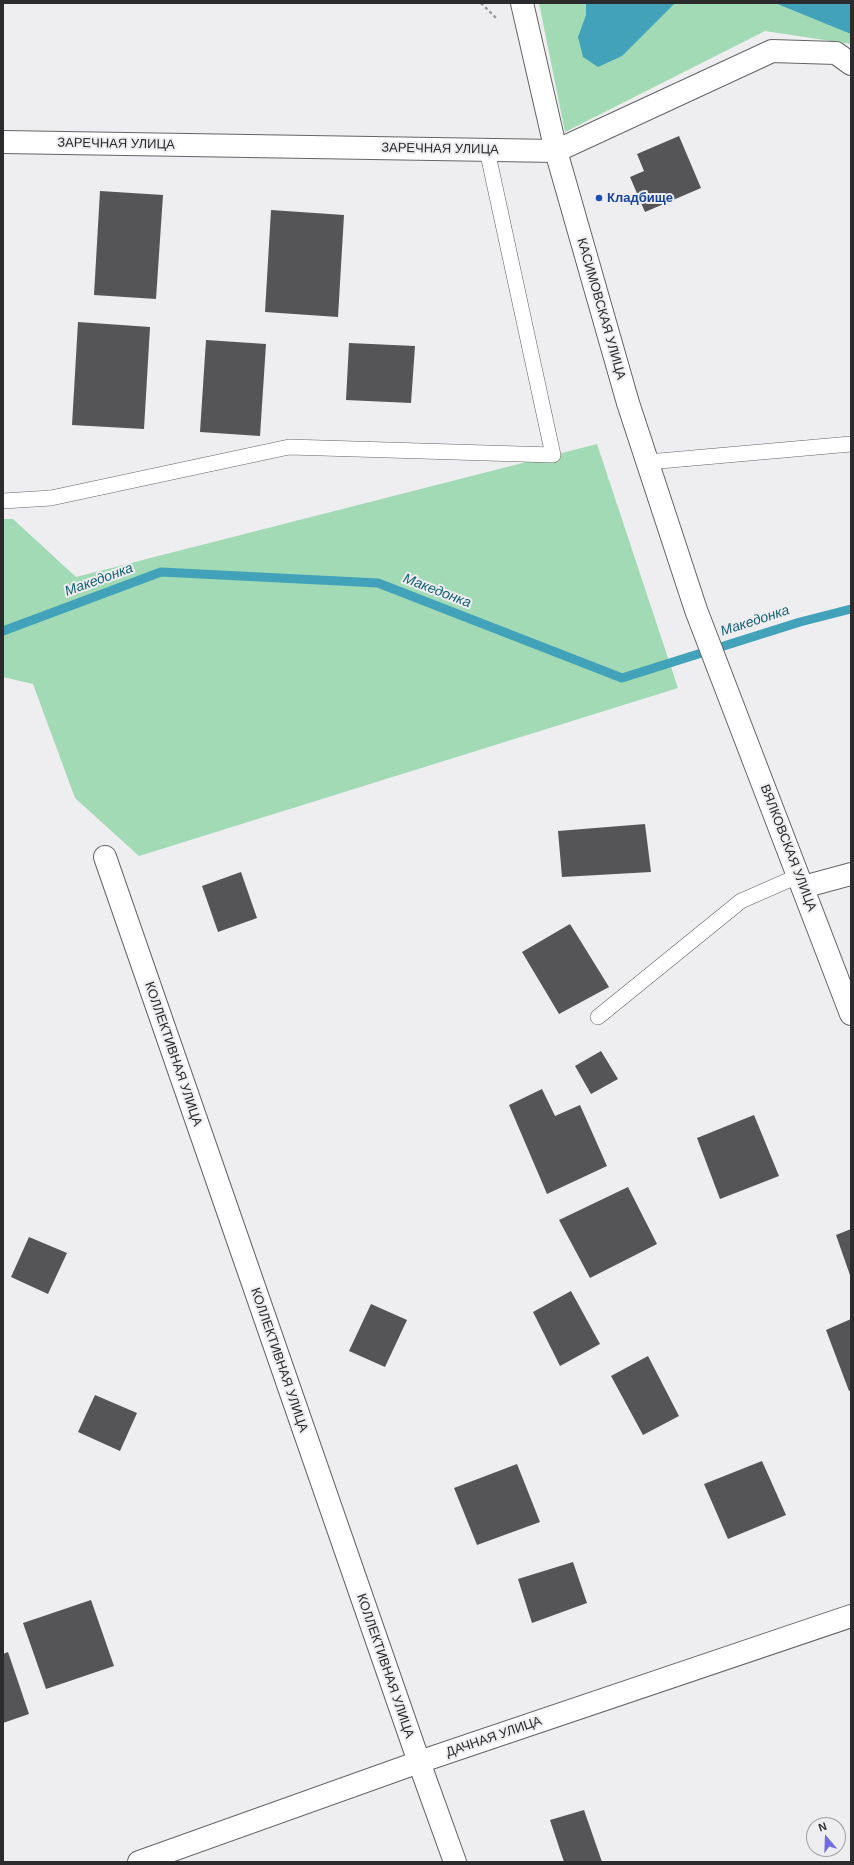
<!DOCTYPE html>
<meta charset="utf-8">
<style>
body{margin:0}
#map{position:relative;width:854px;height:1865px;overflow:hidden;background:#eeeef1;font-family:Arial,sans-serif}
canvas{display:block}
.frame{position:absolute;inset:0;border:4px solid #2b2b2d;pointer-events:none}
.north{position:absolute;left:806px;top:1817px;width:40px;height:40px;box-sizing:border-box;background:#eeeef1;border:1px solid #a0a0a3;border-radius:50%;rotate:341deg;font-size:11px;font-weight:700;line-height:16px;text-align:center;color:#2b2b2d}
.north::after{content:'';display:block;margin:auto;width:14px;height:18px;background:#716ae4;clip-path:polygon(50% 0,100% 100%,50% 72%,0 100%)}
</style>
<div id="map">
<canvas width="854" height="1865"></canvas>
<div class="frame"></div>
<div class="north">N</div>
</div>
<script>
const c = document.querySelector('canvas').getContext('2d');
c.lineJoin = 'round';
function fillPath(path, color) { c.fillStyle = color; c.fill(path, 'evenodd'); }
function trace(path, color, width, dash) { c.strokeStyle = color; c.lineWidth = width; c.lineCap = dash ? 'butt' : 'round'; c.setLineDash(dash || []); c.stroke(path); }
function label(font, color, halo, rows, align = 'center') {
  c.font = font + ' Arial,sans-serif'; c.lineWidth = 4; c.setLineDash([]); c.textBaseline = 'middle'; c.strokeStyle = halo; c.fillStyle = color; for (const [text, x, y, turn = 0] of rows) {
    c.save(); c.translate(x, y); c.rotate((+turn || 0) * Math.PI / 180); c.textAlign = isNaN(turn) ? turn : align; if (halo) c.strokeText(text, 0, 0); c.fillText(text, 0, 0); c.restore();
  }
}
const green = new Path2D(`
 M539,3H851V44L765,31L565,132Z
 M597,444L678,688L139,856L75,798L33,684L3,677V519H13L76,577Z`);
const water = new Path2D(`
 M586,3H675L622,56L598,67L583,57L578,37L586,15Z
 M775,3H851V34Z`);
const stream = new Path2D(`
 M3,631L161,572L378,583L622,678L800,622L851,609`);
const building = new Path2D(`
 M679,136L701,188L645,212L630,177L644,171L637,154Z
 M100,191L163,195L156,299L94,295Z
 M271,210L344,215L338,317L265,312Z
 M78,322L150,327L144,429L72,425Z
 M206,340L266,344L260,436L200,432Z
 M349,343L415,346L411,403L346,400Z
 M645,824L651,872L562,877L558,831Z
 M241,872L257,918L218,932L202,886Z
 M570,924L609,987L559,1014L522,952Z
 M601,1051L618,1079L591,1094L575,1066Z
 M542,1089L555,1116L580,1105L607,1166L547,1194L509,1105Z
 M754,1115L779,1176L720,1199L697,1138Z
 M628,1187L657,1244L590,1278L559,1220Z
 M851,1229V1278L836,1235Z
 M29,1237L67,1253L48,1294L11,1277Z
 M571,1291L600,1344L560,1366L533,1312Z
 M371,1304L407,1320L385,1367L349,1351Z
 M851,1319V1390L849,1391L826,1330Z
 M648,1356L679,1416L643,1435L611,1376Z
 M95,1395L137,1413L120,1451L78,1432Z
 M762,1461L786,1515L728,1539L704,1484Z
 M517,1464L540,1522L477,1545L454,1488Z
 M573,1562L587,1603L532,1623L518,1579Z
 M91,1600L114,1666L46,1689L23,1623Z
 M8,1652L29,1714L3,1723V1654Z
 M584,1810L602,1862H564L550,1820Z`);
const path = new Path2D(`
 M481,3L498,20`);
const lane = new Path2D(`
 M648,462L851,444
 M3,501L51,498L289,447L553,455L487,150
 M598,1017L741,901L798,876`);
const street = new Path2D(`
 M3,142L556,151L772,51L836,53L851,64
 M105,857L419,1762L455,1862
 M803,887L851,874
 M139,1862L419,1762L851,1616`);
const secondary = new Path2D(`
 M522,3L556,151L628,403L696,610L851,1014`);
const markers = [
 [599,198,4,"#1a4fb4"]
];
const streetNames = [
 ["ЗАРЕЧНАЯ УЛИЦА",116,144,1],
 ["ЗАРЕЧНАЯ УЛИЦА",440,149,1],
 ["КАСИМОВСКАЯ УЛИЦА",601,309,74],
 ["ВЯЛКОВСКАЯ УЛИЦА",788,848,69],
 ["КОЛЛЕКТИВНАЯ УЛИЦА",173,1054,71],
 ["КОЛЛЕКТИВНАЯ УЛИЦА",279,1360,71],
 ["КОЛЛЕКТИВНАЯ УЛИЦА",385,1666,71],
 ["ДАЧНАЯ УЛИЦА",494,1737,-19]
];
const transitNames = [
 ["Кладбище",607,198]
];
const waterNames = [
 ["Македонка",99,580,-20],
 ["Македонка",437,591,21],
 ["Македонка",755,621,-18]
];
fillPath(green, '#a1dab4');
fillPath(water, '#42a2ba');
trace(stream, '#42a2ba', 9);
fillPath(building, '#555557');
trace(lane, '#646466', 16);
trace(street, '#646466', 24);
trace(secondary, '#646466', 24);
trace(path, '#9b9b9d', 2.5, [3, 3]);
trace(lane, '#fff', 15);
trace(street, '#fff', 22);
trace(secondary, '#fff', 22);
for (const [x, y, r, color] of markers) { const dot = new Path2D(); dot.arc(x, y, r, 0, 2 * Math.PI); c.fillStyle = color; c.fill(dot); trace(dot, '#eeeef1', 1.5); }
label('13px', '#2b2b2d', '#eeeef1', streetNames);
label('bold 13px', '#164399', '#eeeef1', transitNames, 'left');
label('italic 14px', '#146172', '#eeeef1', waterNames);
</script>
